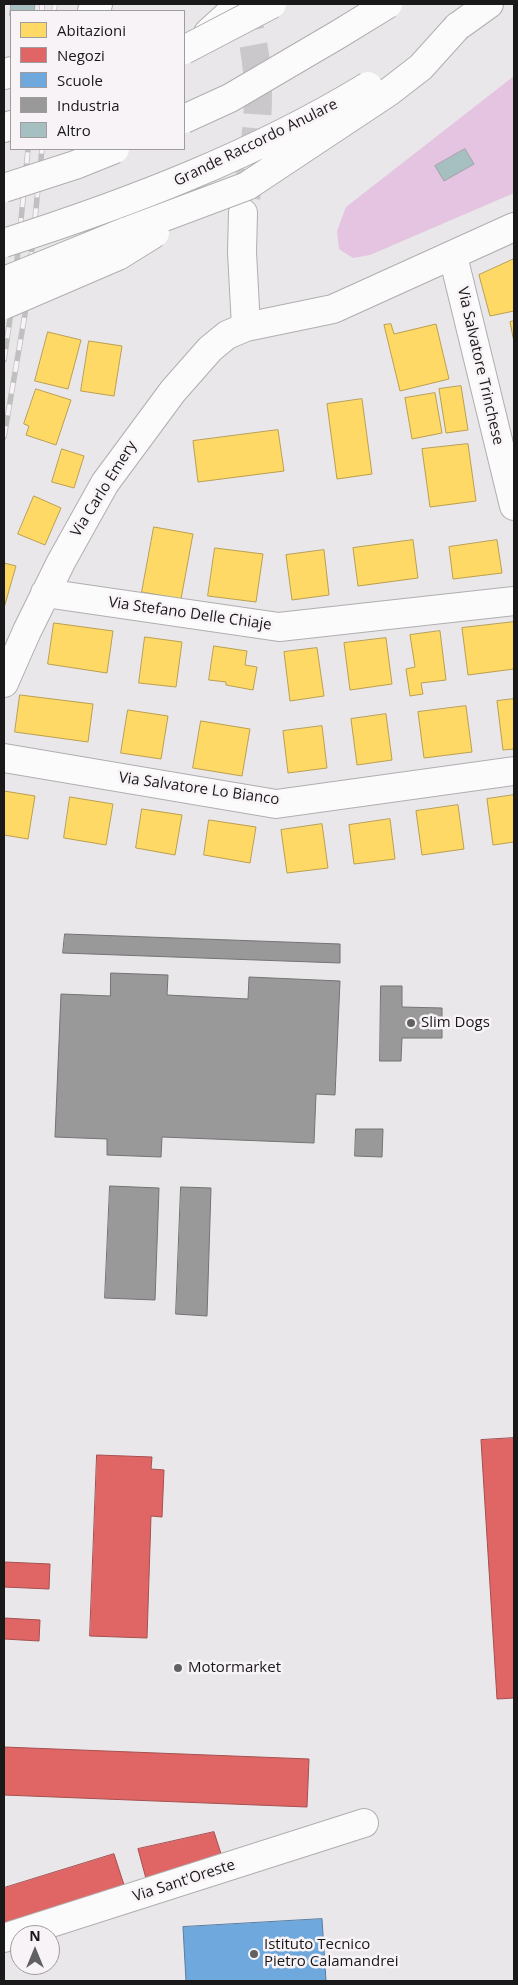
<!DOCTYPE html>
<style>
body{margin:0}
#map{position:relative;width:518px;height:1985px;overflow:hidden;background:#e9e7e9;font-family:"Open Sans",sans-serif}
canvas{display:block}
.frame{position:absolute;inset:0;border:5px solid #1a191a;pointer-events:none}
.legend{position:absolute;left:10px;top:10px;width:175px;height:140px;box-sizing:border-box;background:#f8f3f7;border:1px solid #9f9c9f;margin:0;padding:6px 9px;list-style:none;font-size:15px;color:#1a191a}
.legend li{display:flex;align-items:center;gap:10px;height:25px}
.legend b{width:25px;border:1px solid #9f9c9f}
.north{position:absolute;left:10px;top:1925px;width:50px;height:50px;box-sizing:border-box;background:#f8f3f7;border:1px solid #9f9c9f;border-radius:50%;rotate:0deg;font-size:14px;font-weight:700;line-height:20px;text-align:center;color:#1a191a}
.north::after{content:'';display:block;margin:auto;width:18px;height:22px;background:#626162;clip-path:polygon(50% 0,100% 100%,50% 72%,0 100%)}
</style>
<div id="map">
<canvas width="518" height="1985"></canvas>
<div class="frame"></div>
<ul class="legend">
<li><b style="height:14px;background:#ffd966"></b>Abitazioni</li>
<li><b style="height:14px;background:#e06666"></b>Negozi</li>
<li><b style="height:14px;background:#6fa8dc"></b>Scuole</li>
<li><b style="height:14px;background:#999"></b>Industria</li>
<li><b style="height:14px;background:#a6c0c2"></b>Altro</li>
</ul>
<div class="north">N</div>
</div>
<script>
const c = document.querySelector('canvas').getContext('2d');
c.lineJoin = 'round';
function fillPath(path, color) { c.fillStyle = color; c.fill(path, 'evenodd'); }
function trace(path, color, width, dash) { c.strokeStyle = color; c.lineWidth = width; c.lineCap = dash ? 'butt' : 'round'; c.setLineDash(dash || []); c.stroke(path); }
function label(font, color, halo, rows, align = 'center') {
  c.font = font + ' "Open Sans",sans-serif'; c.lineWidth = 5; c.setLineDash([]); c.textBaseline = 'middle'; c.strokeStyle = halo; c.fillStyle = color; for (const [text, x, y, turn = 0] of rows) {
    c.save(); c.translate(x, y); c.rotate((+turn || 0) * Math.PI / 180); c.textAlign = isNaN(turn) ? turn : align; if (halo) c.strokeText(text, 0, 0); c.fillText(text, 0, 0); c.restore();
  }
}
const green = new Path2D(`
 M514,76V193L370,255L353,258L339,249L337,231L346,207Z`);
const homes = new Path2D(`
 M514,259V311L490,316L479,275Z
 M514,321V342L510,322Z
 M391,324L394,334L436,324L449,379L400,391L384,325Z
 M48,332L81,340L68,389L35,381Z
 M89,341L122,346L114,396L81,391Z
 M461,386L468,430L446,433L439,389Z
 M36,389L71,400L56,445L26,435L29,426L24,424Z
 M435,393L442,433L412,439L405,398Z
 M362,399L372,474L337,479L327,404Z
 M278,430L284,471L198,482L193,441Z
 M468,444L476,501L430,507L422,449Z
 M62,449L84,456L74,488L52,482Z
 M34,496L61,508L45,545L18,534Z
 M154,527L193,534L181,599L142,592Z
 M413,540L418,578L358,586L353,548Z
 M497,540L502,573L453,579L449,547Z
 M215,548L263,554L256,602L208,596Z
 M324,550L329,595L292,600L286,555Z
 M4,563L16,566L4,608Z
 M514,622V669L468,675L462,628Z
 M54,623L113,631L107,673L48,664Z
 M440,631L446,680L421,683L423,694L410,696L406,669L415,667L410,635Z
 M145,637L182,642L176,687L139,683Z
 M386,638L392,684L350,690L344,643Z
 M214,646L247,651L245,665L257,667L253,690L226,685V682L209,680Z
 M317,648L324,696L290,701L284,652Z
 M20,695L93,704L88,742L15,732Z
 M514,699V749L503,750L497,701Z
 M466,706L472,752L424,758L418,712Z
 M128,710L168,716L161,759L121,753Z
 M386,714L392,760L357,765L351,719Z
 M201,721L250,729L242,776L193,768Z
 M322,726L327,768L288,773L283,731Z
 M4,791L35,796L28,839L4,835Z
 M514,795V842L493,845L487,799Z
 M70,797L113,804L106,845L64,838Z
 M458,805L464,849L422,855L416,811Z
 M142,809L182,815L175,855L136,848Z
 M390,819L395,859L354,864L349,825Z
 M209,820L256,827L250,863L204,855Z
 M322,824L328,868L287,873L281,830Z`);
const shops = new Path2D(`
 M514,1438V1698L497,1699L481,1440Z
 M97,1455L152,1457L151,1469L164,1470L162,1517L151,1516L147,1638L90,1636Z
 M4,1562L50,1564L49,1589L4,1587Z
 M4,1618L40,1620L39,1641L4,1639Z
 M4,1747L309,1759L307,1807L4,1795Z
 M214,1832L224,1863L148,1886L138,1849Z
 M114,1854L126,1891L4,1929V1888Z`);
const schools = new Path2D(`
 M322,1919L326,1981H186L183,1927Z`);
const industry = new Path2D(`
 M65,934L340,944V963L63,953Z
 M111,973L168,975L167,995L248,999L249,977L340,981L335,1095L316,1094L314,1143L162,1137L161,1157L107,1155V1139L55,1137L61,994L110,996Z
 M381,986H402V1007L442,1008V1038H402L401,1061H380Z
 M356,1129H383L382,1157L355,1156Z
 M110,1186L159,1188L155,1300L105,1298Z
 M181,1187L211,1188L207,1316L176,1314Z`);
const building = new Path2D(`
 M11,4H35L34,11H11L10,15Z
 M465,149L474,164L444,181L435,166Z`);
const minorTunnel = new Path2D(`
 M243,4C267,80 258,128 245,204`);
const minor = new Path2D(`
 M92,11L98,4
 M4,75L11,71
 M243,213L242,252L246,327
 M453,256L514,506
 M45,593L279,627L514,601
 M4,683L27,631L61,562L105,483L173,391L210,349L227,335L246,327L333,309L514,227
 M4,758L276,804L514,771
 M4,1938L364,1823`);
const highway = new Path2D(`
 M457,27L489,4
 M208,33L240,4
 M4,128L11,125`);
const rail = new Path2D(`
 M42,11V4
 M54,11L55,4
 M4,360L14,291L28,149
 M4,437L26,308L42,149`);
const highwayBridge = new Path2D(`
 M184,50L272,4
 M184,119L230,98L339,34L388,4
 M4,188L75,165L115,149
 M4,243C129,203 255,155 368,86
 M4,281L127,231L247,186L390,91L421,67L457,27
 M4,305L118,256L155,233`);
const markers = [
 [411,1023,5,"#626162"],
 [178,1668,5,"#626162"],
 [254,1954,5,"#626162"]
];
const streetNames = [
 ["Grande Raccordo Anulare",256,143,-26],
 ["Via Salvatore Trinchese",480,366,77],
 ["Via Carlo Emery",104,489,-58],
 ["Via Stefano Delle Chiaje",190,614,8],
 ["Via Salvatore Lo Bianco",199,789,8],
 ["Via Sant'Oreste",184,1881,-18]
];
const poiNames = [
 ["Slim Dogs",421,1023],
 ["Motormarket",188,1668],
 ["Istituto Tecnico",264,1945],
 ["Pietro Calamandrei",264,1962]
];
fillPath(green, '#e4c4e1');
fillPath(homes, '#ffd966');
trace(homes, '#ba9f4f', 1);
fillPath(shops, '#e06666');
trace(shops, '#a54f4f', 1);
fillPath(schools, '#6fa8dc');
trace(schools, '#567da2', 1);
fillPath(industry, '#999');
trace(industry, '#737373', 1);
fillPath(building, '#a6c0c2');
trace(building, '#a2a2a3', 1);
trace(minorTunnel, '#cac8ca', 28, [28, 14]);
trace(minor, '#b0aeaf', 30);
trace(highway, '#b0aeaf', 30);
trace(minor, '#fcfbfc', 28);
trace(highway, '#fcfbfc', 28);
trace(rail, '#c0c0c0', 5.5);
trace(rail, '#f8f3f7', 4, [11]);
trace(highwayBridge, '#b0aeaf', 30, []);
trace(highwayBridge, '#fcfbfc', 28);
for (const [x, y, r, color] of markers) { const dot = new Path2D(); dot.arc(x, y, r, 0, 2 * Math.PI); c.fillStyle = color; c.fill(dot); trace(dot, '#f8f3f7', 2); }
label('15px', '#1a191a', '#f8f3f7', streetNames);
label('15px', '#1a191a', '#f8f3f7', poiNames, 'left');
</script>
